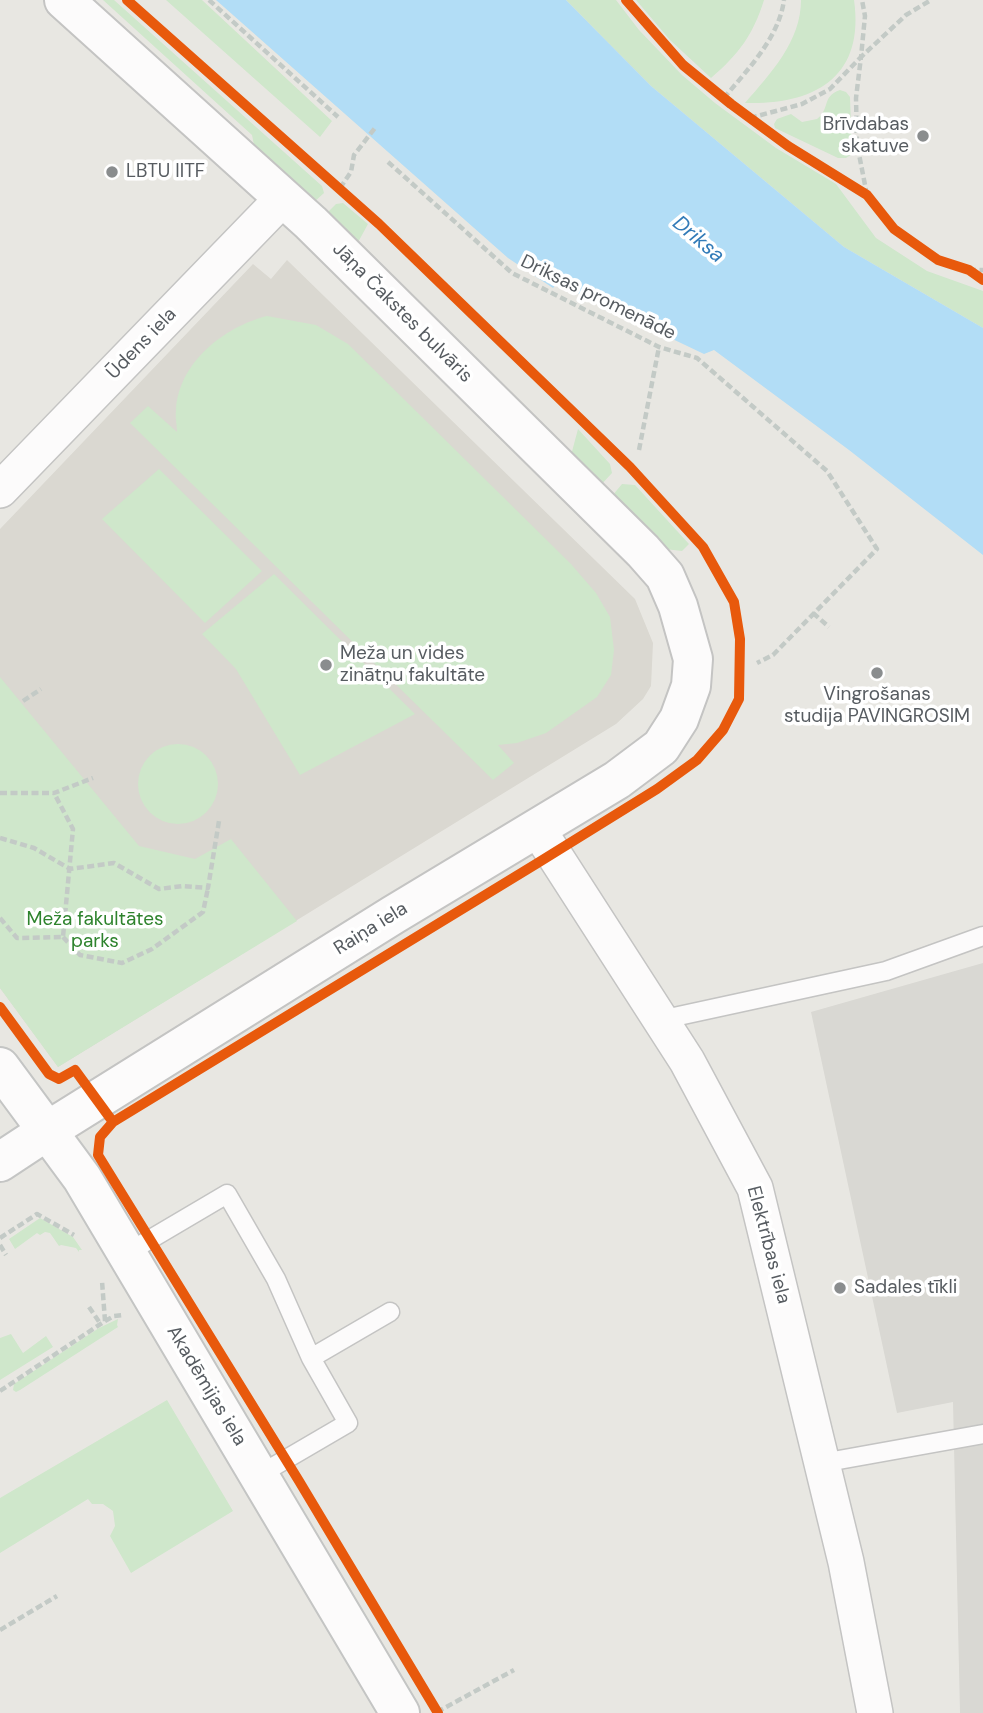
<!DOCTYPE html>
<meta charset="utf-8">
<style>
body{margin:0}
canvas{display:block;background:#e8e7e2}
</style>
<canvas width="983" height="1713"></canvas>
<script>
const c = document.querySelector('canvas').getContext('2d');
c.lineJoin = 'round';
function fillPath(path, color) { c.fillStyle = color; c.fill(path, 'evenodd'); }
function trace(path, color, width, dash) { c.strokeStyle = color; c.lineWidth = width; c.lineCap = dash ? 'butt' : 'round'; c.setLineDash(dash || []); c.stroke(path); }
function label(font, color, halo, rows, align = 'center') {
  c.font = font + ' "DM Sans",sans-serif'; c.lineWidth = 7; c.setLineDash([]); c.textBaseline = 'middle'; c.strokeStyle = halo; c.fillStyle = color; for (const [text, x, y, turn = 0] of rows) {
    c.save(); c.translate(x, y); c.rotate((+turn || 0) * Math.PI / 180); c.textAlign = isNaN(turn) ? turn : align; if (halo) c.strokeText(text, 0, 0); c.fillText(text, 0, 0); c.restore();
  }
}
const industrial = new Path2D(`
 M983,963V1713H960L953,1402L897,1413L811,1012Z`);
const education = new Path2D(`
 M287,260L635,599L653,643L651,686L643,699L616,724L58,1067L0,988V529L253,264L271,279Z`);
const green = new Path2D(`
 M103,0H114L322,186L324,193L313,203L255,150L252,135Z
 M166,0H202L332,121L320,137Z
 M566,0H616L639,30L682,75L715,103L776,148L836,184L876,238L927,271L983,291V328L844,247L651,86Z
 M636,0H764C753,35 739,54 711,78L670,40Z
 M801,0H854C865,77 815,105 745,103C771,73 801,41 801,0Z
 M840,90L846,92L850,97L852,154L846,158H838L775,128L774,124L777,119L791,114L802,122L817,119C831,108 821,97 840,90Z
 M343,203L368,224L356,246L325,215L336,204Z
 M267,316L316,325L348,344L571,564L596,593L610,617L614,650L611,675L597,697L546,733L517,743L498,745L514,763L493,780L130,423L148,406L177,432C177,425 175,417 176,410C179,362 224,327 267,316Z
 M578,429L610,464L612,473L600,486L570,459Z
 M159,469L262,571L205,623L102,519Z
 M622,484L635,485L689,544L682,551L665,549L612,496Z
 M274,574L415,714L300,775L236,669L202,634Z
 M0,677L139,846L195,859L231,839L297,921L58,1067L0,988Z
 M138 784a40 40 0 1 1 80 0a40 40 0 1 1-80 0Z
 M40,1218L73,1237L82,1250H79V1252L76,1248L61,1245L59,1246L50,1233L45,1232L40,1235L37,1233L15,1249L9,1239Z
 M118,1319L117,1325L118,1327L20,1390L16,1392L13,1390L14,1384L99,1328Z
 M11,1334L23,1353L46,1336L53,1347L0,1380V1338Z
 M167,1400L233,1511L131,1573L110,1536L115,1526L113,1511L103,1504H92L88,1499L0,1553V1498Z`);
const water = new Path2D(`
 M216,0H566L651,86L844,247L983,328V555L849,450L714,350L704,354L582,296L560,280L553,288L508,258Z`);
const path = new Path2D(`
 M209,0L338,117
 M724,98C747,70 779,38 784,0
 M750,118L802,104L830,89L861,57L865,16L862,0
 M388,162L512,273L659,347L697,358L827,471L877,549L773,655L757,663
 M340,188L351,172L354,155L375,128
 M867,195L857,144L856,98L861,57L906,15L931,0
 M969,270H983
 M639,450L659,347
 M813,613L829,627
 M23,701L41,689
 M0,793H54L93,778
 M0,838L34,848L70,869L114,863L159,889L183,886L208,888L219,821
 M0,918L17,938L63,937L73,829L54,793
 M63,937L80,955L122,963L152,949L203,912L208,888
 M0,1238L37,1214L74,1235
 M0,1245L6,1255
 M89,1307L100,1323
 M105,1321L114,1316L123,1315
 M0,1391L105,1321L102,1281
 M0,1630L57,1596
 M437,1712L514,1670`);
const service = new Path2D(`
 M660,1020L886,971L983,936
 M127,1253L227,1194L276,1279L311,1358
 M822,1463L983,1434
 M259,1475L348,1423L311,1358L390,1312`);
const minor = new Path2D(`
 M0,490L283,198
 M537,828L687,1061L755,1188L846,1562L875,1713`);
const tertiary = new Path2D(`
 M47,1131L393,915L617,780L661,747L679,719L691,686L693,659L678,606L665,576L643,551L311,223L64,0`);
const secondary = new Path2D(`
 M0,1067L82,1178L400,1713
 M0,1162L47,1131`);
const cycleway = new Path2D(`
 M127,0L379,224L630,467L703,547L734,602L740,639L739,699L723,730L697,760L657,789L536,864L113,1122L100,1137L98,1155L299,1481L438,1713
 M626,0L683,65L731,104L788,146L867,195L894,229L938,260L969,270L983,280
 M0,1007L49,1074L59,1079L75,1070L113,1122`);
const markers = [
 [923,136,7,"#8a8d8e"],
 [112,172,7,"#8a8d8e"],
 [326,665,7,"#8a8d8e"],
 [877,673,7,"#8a8d8e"],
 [840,1288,7,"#8a8d8e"]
];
const poiNames = [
 ["Brīvdabas",909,125,"right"],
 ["skatuve",909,147,"right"],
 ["LBTU IITF",126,172],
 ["Meža un vides",340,654],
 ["zinātņu fakultāte",340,676],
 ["Vingrošanas",877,695,"center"],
 ["studija PAVINGROSIM",877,717,"center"],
 ["Sadales tīkli",854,1288]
];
const streetNames = [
 ["Driksas promenāde",598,298,26],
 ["Jāņa Čakstes bulvāris",402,313,45],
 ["Ūdens iela",142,344,-46],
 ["Raiņa iela",371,929,-32],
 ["Elektrības iela",768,1245,75],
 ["Akadēmijas iela",206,1386,59]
];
const parkNames = [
 ["Meža fakultātes",95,920],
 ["parks",95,942]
];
const waterNames = [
 ["Driksa",698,240,40]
];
fillPath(industrial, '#d9d8d3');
fillPath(education, '#dad8d1');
fillPath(green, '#cfe7cb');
fillPath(water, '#b2ddf6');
trace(service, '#c4c4c3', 21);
trace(minor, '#c4c4c3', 38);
trace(tertiary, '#c4c4c3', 42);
trace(secondary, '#c4c5c4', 42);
trace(path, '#c3cac6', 4.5, [7, 3.5]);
trace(service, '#fcfbfb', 18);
trace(minor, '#fcfbfb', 35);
trace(tertiary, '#fcfbfb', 38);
trace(secondary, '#fcfbfb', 38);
trace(cycleway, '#e8590c', 10);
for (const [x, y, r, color] of markers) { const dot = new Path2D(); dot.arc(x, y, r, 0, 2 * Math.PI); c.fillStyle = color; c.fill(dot); trace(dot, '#fff', 2.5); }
label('19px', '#575c61', '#fff', poiNames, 'left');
label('19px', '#575c61', '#fff', streetNames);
label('19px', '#2e832d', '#fff', parkNames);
label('italic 21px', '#327bb8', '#fff', waterNames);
</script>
